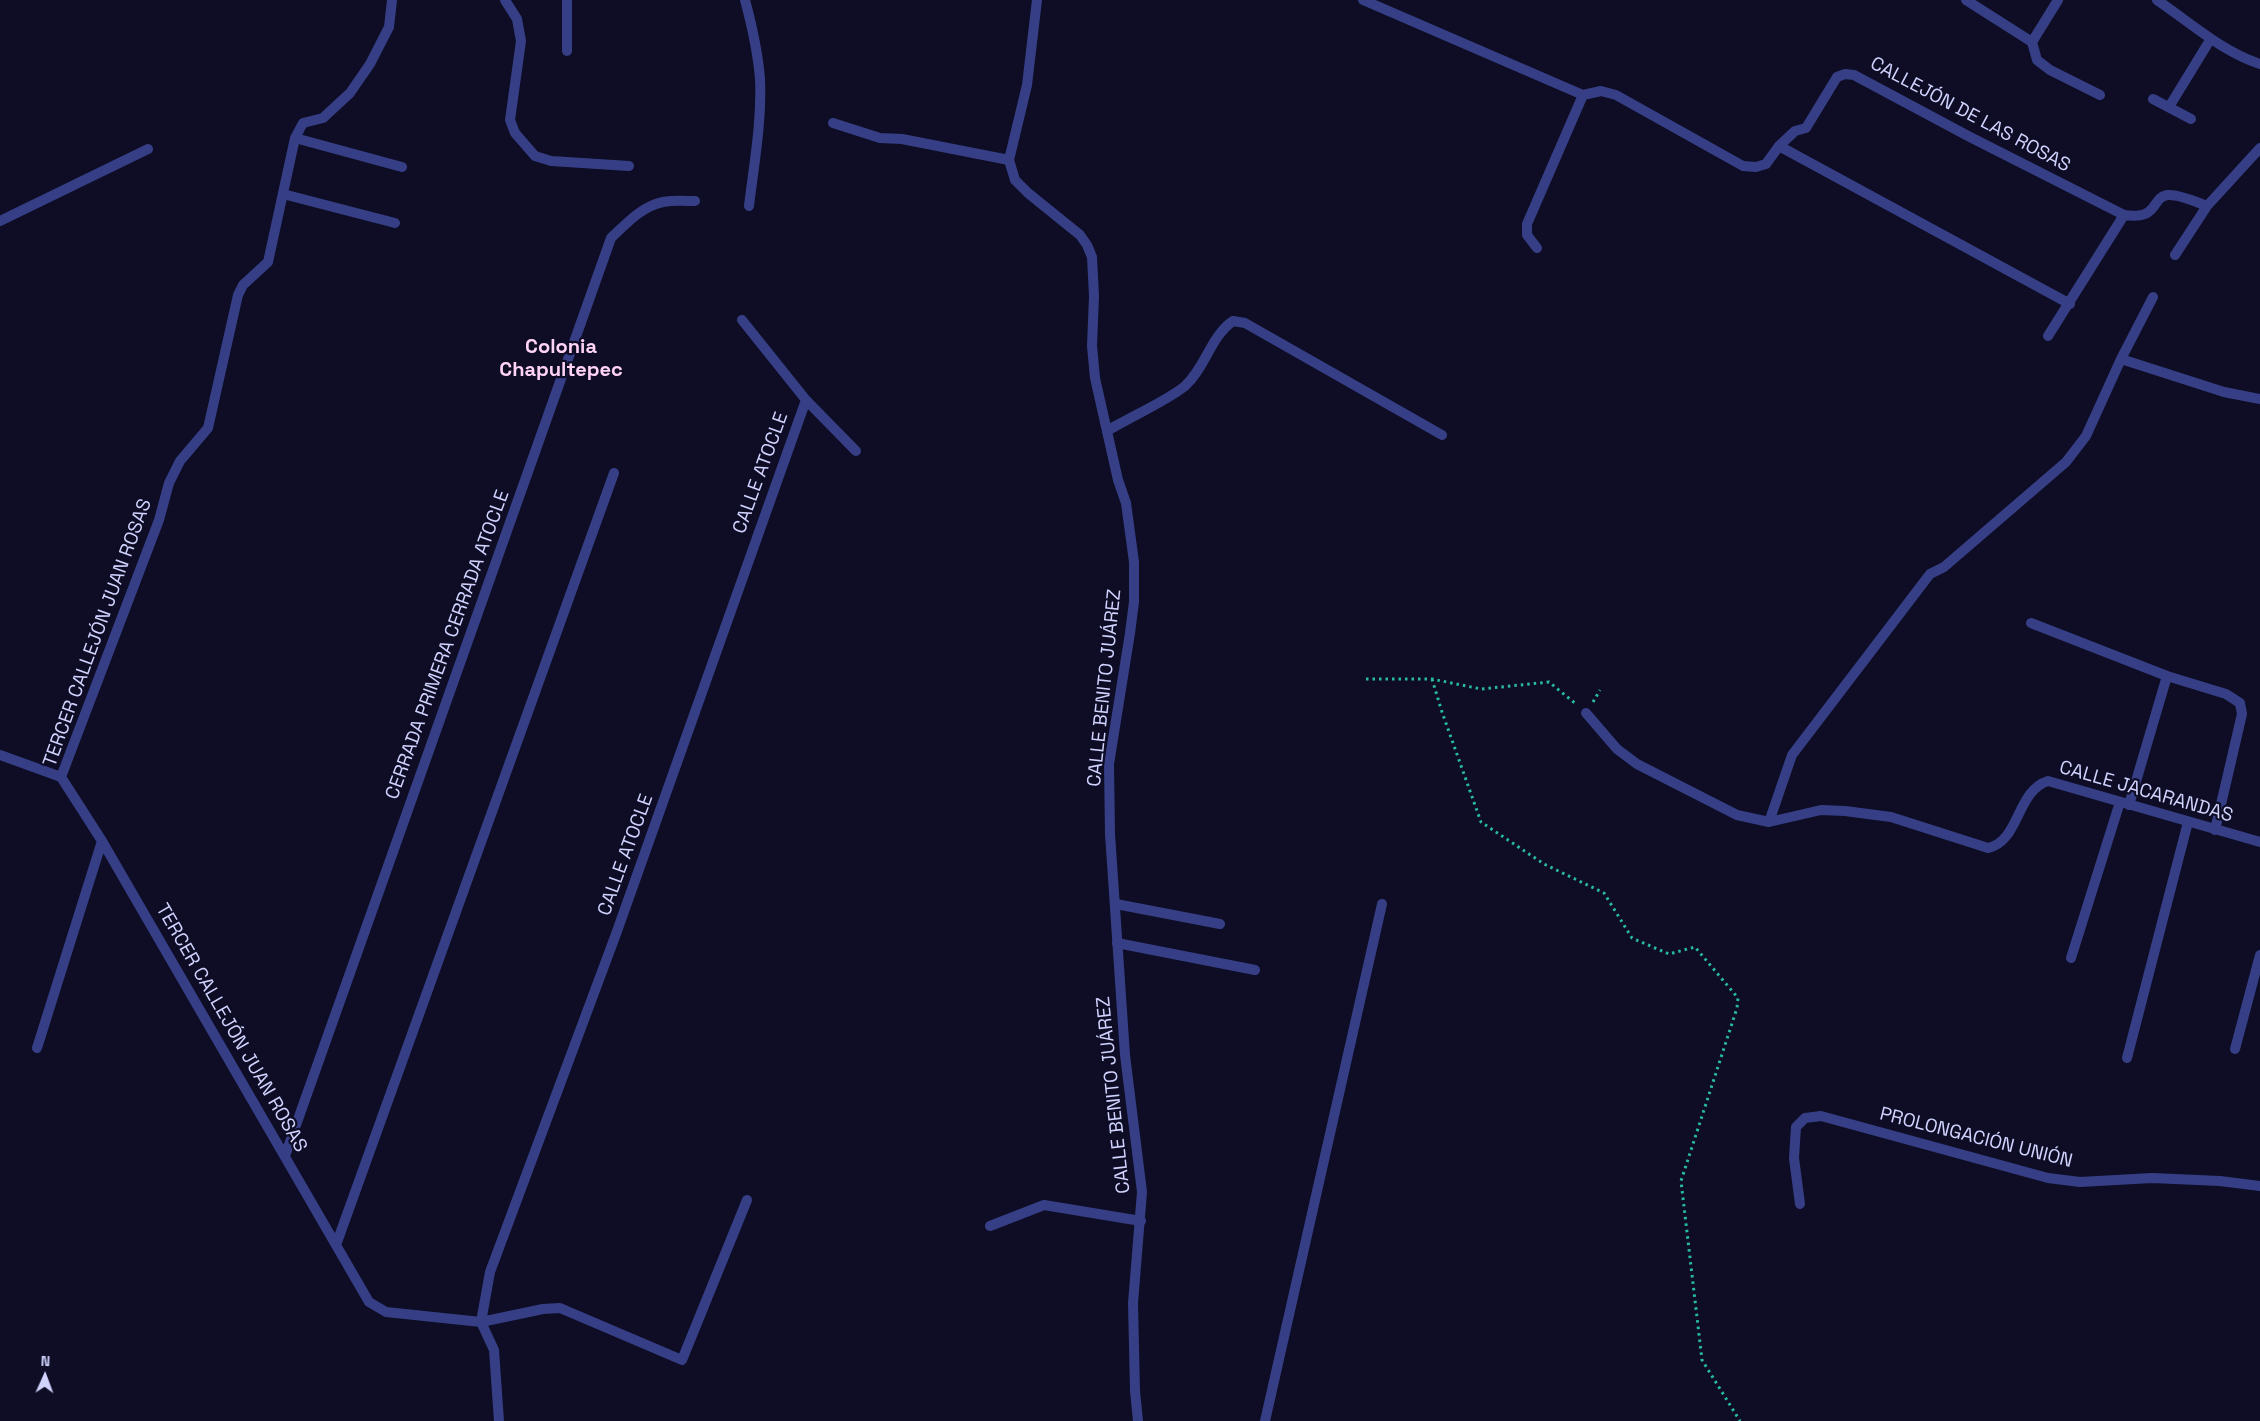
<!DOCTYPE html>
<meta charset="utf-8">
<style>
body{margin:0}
#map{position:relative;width:2260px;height:1421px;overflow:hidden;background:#0e0d25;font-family:"Space Grotesk",sans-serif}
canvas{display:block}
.north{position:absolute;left:20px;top:1351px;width:50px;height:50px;-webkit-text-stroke:4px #0e0d25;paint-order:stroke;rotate:2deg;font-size:14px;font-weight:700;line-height:20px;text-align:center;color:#d1d3ff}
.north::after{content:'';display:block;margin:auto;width:18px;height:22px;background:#d1d3ff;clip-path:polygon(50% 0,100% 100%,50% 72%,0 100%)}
</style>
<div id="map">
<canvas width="2260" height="1421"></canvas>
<div class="north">N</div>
</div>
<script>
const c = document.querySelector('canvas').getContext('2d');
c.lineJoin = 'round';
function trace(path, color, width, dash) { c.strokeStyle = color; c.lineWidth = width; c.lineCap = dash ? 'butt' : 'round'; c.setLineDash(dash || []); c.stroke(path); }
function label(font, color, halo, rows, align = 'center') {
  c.font = font + ' "Space Grotesk",sans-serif'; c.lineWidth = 4.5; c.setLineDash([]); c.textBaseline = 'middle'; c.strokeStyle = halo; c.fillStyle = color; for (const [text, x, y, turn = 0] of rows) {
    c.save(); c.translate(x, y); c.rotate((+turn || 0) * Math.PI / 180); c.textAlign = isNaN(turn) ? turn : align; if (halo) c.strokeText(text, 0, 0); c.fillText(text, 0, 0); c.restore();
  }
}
const path = new Path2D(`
 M1366,679H1432L1481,689L1549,682L1576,704
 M1432,679L1442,712L1481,822L1544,864L1604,893L1632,938L1669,954L1695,947L1738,998L1737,1008L1681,1181L1702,1360L1740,1421
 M1593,702L1600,690`);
const minor = new Path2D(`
 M392,0L389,27L370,64L350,93L323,118L303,123L295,138L268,262L243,285L238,295L208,428L180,461L169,483L159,520L61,777L102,841L369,1302L386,1312L481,1322L543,1309L560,1308L682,1360L747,1200
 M505,0L517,19L521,41L510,120L515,133L535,156L551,161L629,166
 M567,0V51
 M745,0C752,26 758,53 760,79C762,121 754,164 749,206
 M1363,0L1583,95L1601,91L1616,95L1743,166L1756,167L1766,164L1779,146L1795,131L1806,128L1837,77L1845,74L1854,75L1970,137L2124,215C2161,220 2150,197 2168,195C2179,194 2196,202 2207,206
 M1966,0L2032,42
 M2157,0C2191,23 2221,51 2260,64
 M2032,42L2037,60L2050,70L2100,95
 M2032,42L2058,0
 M2153,99L2191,119
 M2169,107L2210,40
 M833,123L880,138L902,139L1009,160
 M295,138L402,167
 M1779,146L2070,304
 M283,194L395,223
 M0,221L148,149
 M1537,248L1527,235V224L1583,95
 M2175,255L2207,206L2260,148
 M2048,336L2124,215
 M2121,359L2224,392L2260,399
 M806,400L856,451
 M1107,431C1128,418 1167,401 1185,386C1205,368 1211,336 1233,321L1245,323L1442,435
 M2031,623L2167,676L2226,694L2240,703L2242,714L2215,830
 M1586,713L1617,749L1637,764L1737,815L1769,822L1821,810L1845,811L1891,817L1988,848C2020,841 2016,791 2048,781L2260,842
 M0,755L61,777
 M2129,805L2167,676
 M1769,822L1792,755L1930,574L1944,567L2066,462L2086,436L2121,359L2153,297
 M1116,904L1220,924
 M1117,943L1255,970
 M2071,958L2120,802
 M37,1048L102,841
 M2235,1049L2260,955
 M2127,1058L2188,822
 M285,1156L611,238C626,224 642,206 663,202C673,200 685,201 695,201
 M1800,1204L1794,1158L1796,1127L1805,1118L1821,1116L2048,1178L2080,1182L2152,1178L2220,1181L2260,1186
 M990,1226L1044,1205L1141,1221
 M336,1245L614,473
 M499,1421L494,1350L481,1322L490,1272L616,934L806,400L742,320
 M1265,1421L1382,904`);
const tertiary = new Path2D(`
 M1037,0L1027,85L1009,160L1015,180L1028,193L1080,235L1087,245L1092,257L1094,296L1092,346L1095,378L1118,480L1126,503L1134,562V602L1130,633L1109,764L1110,834L1125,1055L1142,1192L1133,1303L1135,1391L1138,1421`);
const streetNames = [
 ["CALLEJÓN DE LAS ROSAS",1970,115,28],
 ["CALLE ATOCLE",761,473,-70],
 ["TERCER CALLEJÓN JUAN ROSAS",98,633,-70],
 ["CERRADA PRIMERA CERRADA ATOCLE",448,645,-70],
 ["CALLE BENITO JUÁREZ",1105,688,-84],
 ["CALLE JACARANDAS",2146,792,16],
 ["CALLE ATOCLE",626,855,-70],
 ["TERCER CALLEJÓN JUAN ROSAS",231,1028,60],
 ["CALLE BENITO JUÁREZ",1114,1095,-96],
 ["PROLONGACIÓN UNIÓN",1976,1138,14]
];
const neighbourhoodNames = [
 ["Colonia",561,348],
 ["Chapultepec",561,371]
];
trace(path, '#29bb9d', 3, [2.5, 4]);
trace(minor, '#363f86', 10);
trace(tertiary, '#363f86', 10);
label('19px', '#d1d3ff', '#0e0d25', streetNames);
label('bold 20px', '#ffd3f6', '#0e0d25', neighbourhoodNames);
</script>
